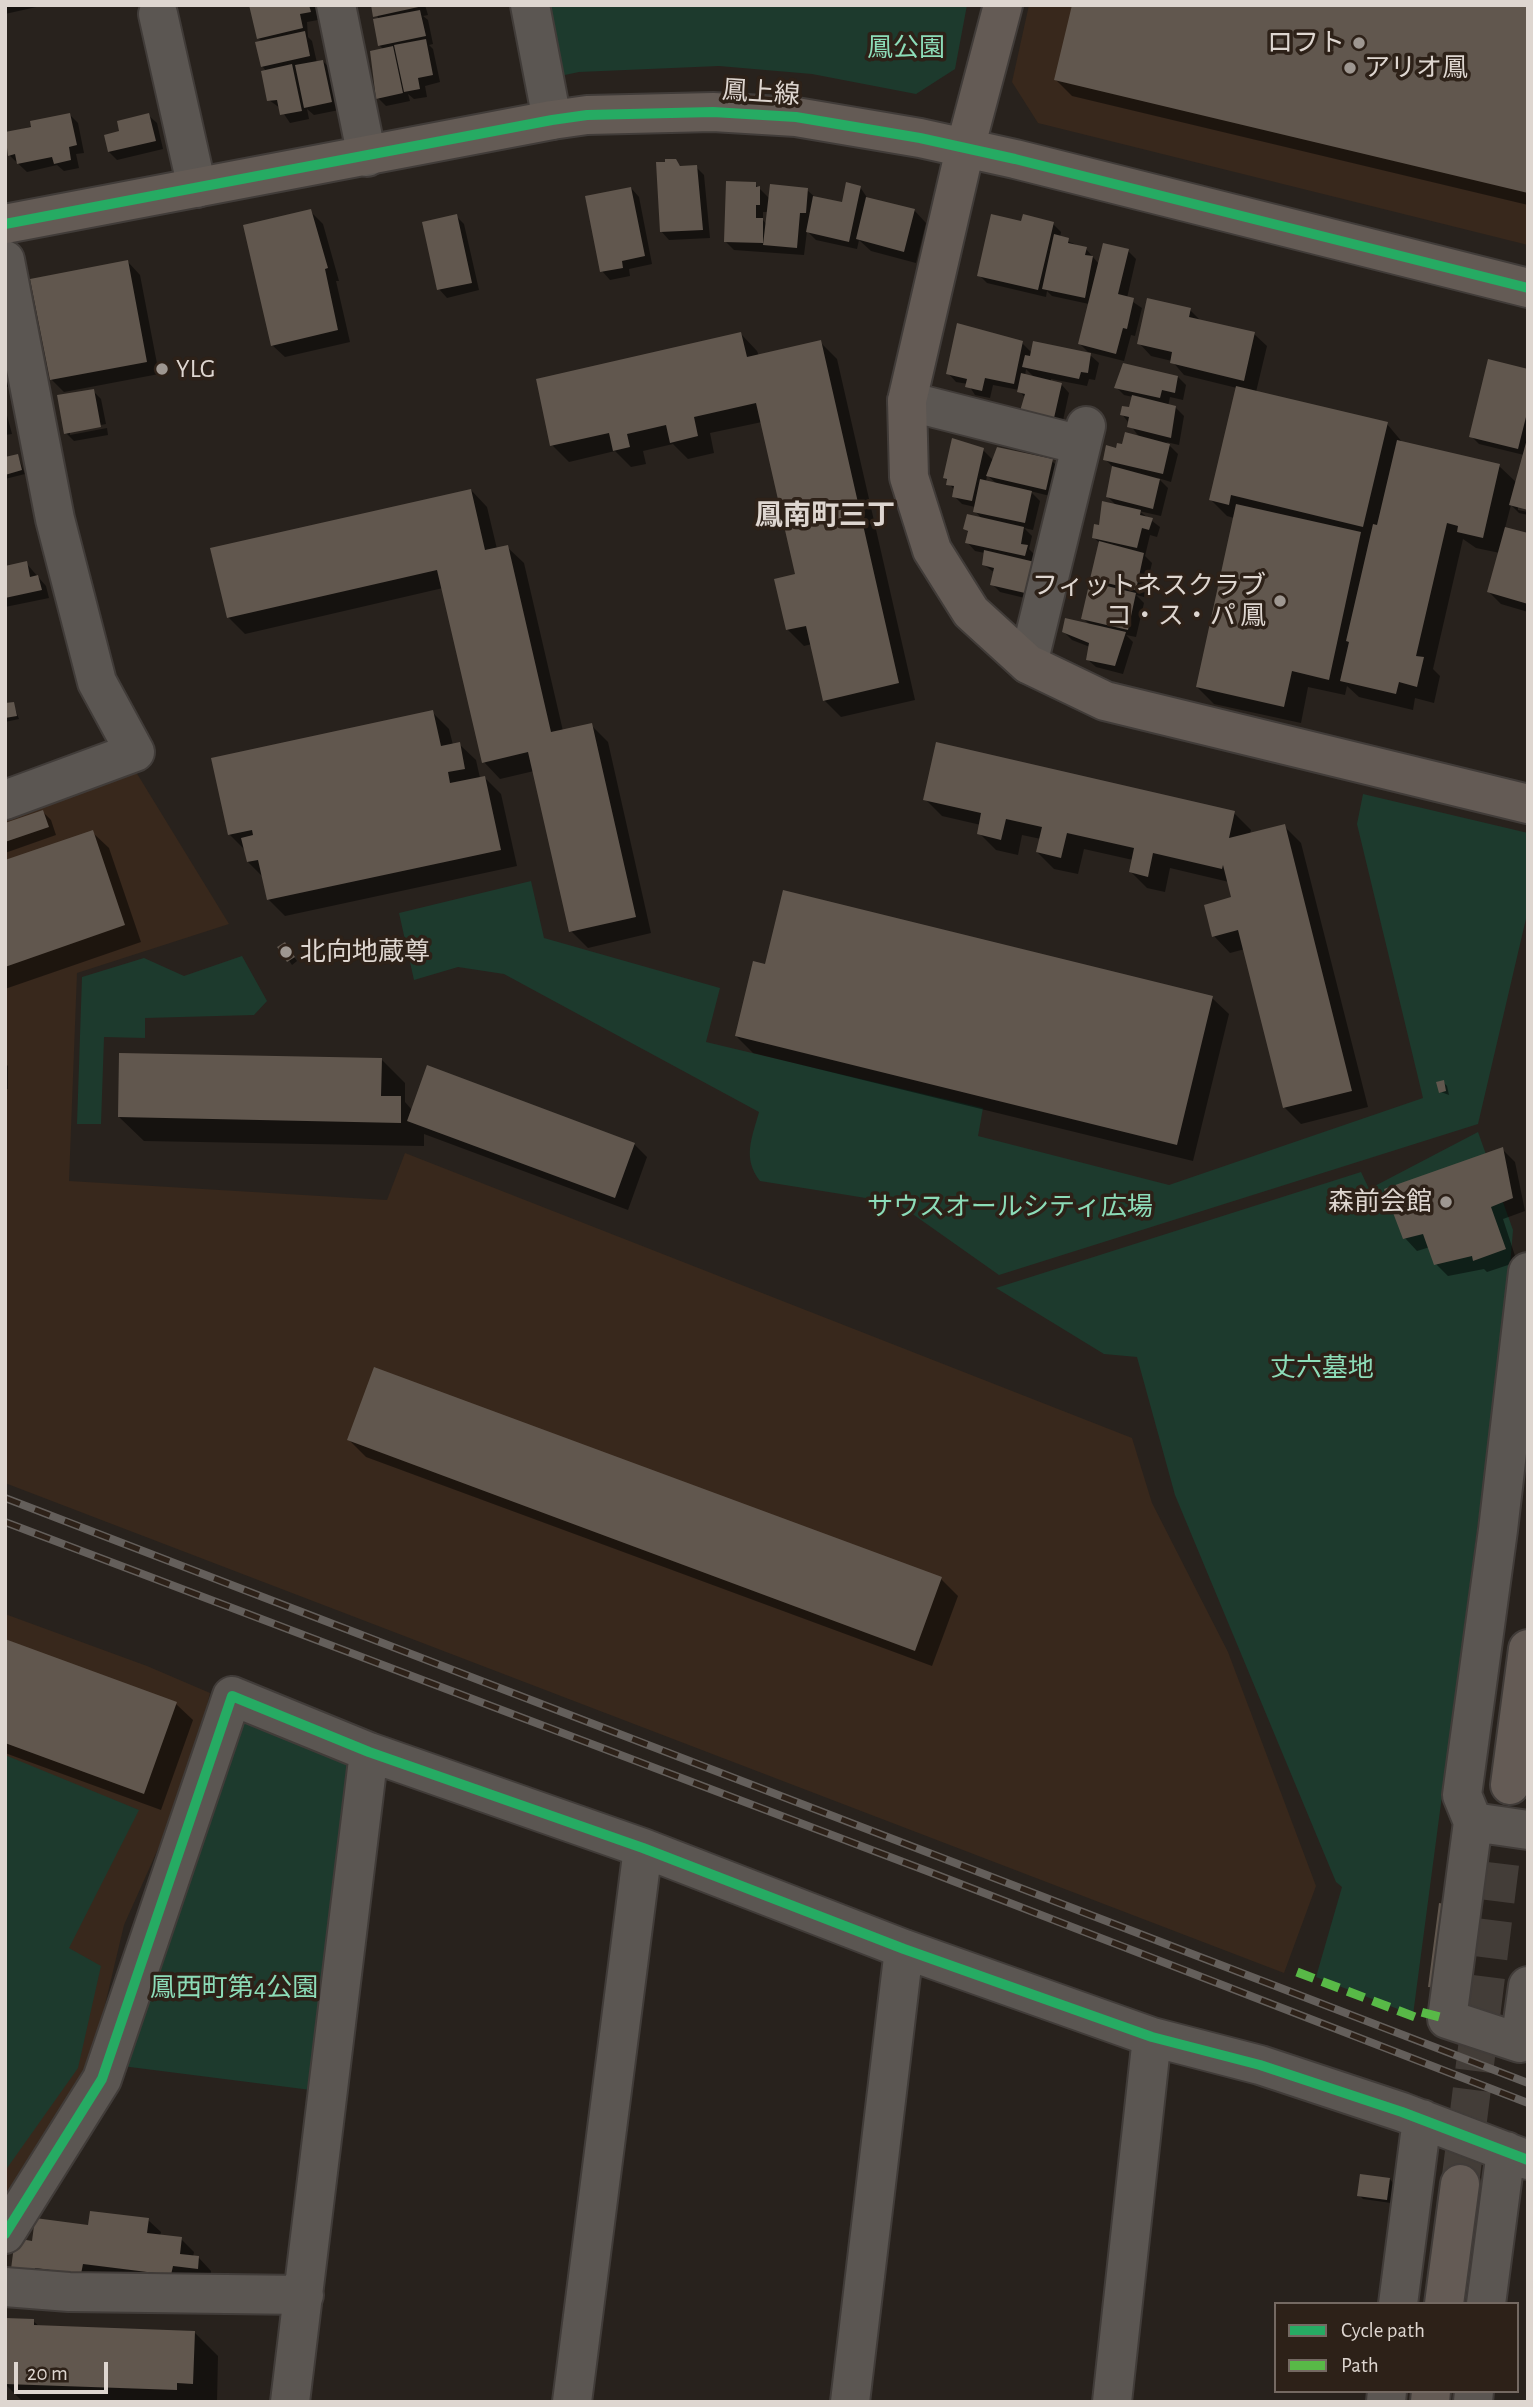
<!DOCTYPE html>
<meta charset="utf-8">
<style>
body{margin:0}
#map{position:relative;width:1533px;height:2407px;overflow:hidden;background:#28221d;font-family:"Alegreya Sans",sans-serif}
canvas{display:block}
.frame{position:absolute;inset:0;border:7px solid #ded6d0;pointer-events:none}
.legend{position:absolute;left:1274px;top:2302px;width:245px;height:91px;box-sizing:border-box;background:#2d2118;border:2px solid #746962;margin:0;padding:9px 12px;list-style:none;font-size:21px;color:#ded6d0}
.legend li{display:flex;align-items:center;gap:14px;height:35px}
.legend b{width:35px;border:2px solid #746962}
.scale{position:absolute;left:14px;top:2362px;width:94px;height:32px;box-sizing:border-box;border:4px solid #ded6d0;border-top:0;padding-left:9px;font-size:21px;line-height:24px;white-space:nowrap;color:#ded6d0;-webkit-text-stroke:5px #2d2118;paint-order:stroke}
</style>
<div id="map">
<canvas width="1533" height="2407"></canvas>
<div class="frame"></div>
<ul class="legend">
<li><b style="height:9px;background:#26ab63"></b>Cycle path</li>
<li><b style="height:9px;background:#58b947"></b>Path</li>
</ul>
<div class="scale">20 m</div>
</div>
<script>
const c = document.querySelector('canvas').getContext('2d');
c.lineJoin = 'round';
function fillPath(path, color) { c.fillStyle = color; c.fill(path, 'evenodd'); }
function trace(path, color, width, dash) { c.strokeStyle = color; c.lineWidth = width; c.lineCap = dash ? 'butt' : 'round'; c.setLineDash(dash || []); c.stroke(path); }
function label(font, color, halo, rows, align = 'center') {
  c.font = font + ' "Alegreya Sans","Noto Sans JP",sans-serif'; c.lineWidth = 7; c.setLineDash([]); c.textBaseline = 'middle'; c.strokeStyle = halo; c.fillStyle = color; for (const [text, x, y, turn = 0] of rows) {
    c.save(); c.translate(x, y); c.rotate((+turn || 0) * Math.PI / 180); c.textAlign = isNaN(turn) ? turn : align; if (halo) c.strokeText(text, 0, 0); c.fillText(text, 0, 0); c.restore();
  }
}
const built = new Path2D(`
 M1029,5H1528V245L1038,123L1012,82Z
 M136,772L229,924L77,973L69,1181L387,1200L405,1153L1132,1438L1152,1503L1228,1652L1316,1886L1284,1973L5,1483V818Z
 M5,1614L147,1666L210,1693L191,1775L124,1925L89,2072L5,2207Z`);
const green = new Path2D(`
 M546,5H967L955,69L916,94L812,74L719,66L579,72L560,76Z
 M1363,794L1528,833V910L1478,1124L999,1275L897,1203L760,1181C742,1158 752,1138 759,1112L504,974L458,967L414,980L399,913L531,881L544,938L720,988L706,1042L983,1108L978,1136L1169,1185L1423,1098L1357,824Z
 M242,956L267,1001L254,1015L145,1018V1038L104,1037L101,1124H77L82,977L144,958L184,976Z
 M1478,1132L1513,1230L1507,1304L1413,2015L1316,1977L1342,1887L1336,1882L1175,1495L1137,1357L1104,1354L996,1288L1361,1172L1369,1189Z
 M246,1721L346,1758L353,1770L311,2090L122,2066L233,1725Z
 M5,1755L139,1810L69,1948L101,1966L78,2068L5,2171Z`);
const shadow = new Path2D(`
 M5,5H41V6L5,14Z
 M251,5H315L318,20L307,22L308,37L312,41L317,63L323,61L331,70L339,110L314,115L307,109L309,119L290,123L280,108L269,100L267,72L262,66L263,42L258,38Z
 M373,5H425L428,15L423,16L428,20L433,44L429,45L433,49L440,82L425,86L427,97L414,99L408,94L410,101L386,106L378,98L384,50L380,46L379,20Z
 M1528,5V205L1072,96L1056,80Z
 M70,115L78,123L84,153L76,154L79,168L64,171L57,165L27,172L9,155L5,134Z
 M148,115L157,123L163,149L117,160L109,152L121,132Z
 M675,161L682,168L696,167L704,175L710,238L669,240L661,231Z
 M755,184L770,199L807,190L816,198L843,204L860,187L868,199L914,210L926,223L916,263L871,251L859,240L857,249L816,240L807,231L804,255L734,250L726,242ZM763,212H769L767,225L763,220Z
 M631,188L639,197L652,264L629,269L630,276L610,280L602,271Z
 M310,211L323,224L339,281H336L350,342L285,357L272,345Z
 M456,216L464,224L479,290L447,298L439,289Z
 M1022,223L1053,224L1061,232L1060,238L1086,249L1099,264L1128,251L1136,259L1127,298L1142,308L1135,336L1131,335L1124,361L1088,352L1080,344L1089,304L1052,296L1047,291L1046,297L987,283L979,275Z
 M128,262L140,275L159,374L64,392L51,379Z
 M1190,310L1202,322L1254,334L1267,346L1256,392L1387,424L1403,443L1499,466L1517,483L1524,455L1479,444L1471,436L1528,371V509L1518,506V510L1528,512V515L1519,513L1511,505L1505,528L1528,535V612L1501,604L1489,592L1500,553L1476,548L1463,539L1433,669L1440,676L1434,703L1415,698L1413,710L1359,697L1347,686L1345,695L1308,687L1301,723L1214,704L1197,687L1234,518L1227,516L1211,500L1237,388L1184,375L1172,361L1151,356L1139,343Z
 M741,334L757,351L759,356L820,342L837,359L915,700L841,717L824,700L812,644L804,646L787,629L797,575L762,422L710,433L714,453L688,459L673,444L643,451L646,464L631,467L615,451L569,462L552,445Z
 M1022,343L1032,353L1090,355L1099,363L1095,380L1089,379L1087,386L1051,379V382L1061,384L1069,393L1062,425L1031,418L1025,398L1019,390L993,385L990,398L975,395L968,384L956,382L948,373ZM1026,369L1036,379L1025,376Z
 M5,362L12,386L5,387Z
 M1178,377L1186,385L1183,400L1170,397L1168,406L1175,407L1184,416L1179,445L1166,442L1178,454L1171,482L1158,478L1168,488L1161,516L1139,511L1160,527L1157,537L1150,535L1145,556L1152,563L1144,597L1136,595L1144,603L1136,637L1126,635L1133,642L1123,674L1096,667L1087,659L1090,647L1072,640L1064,632L1091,626L1083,618L1094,592L1100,586L1092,578L1101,544L1093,537L1117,506L1108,497L1114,468L1105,459L1140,438L1122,414L1131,409L1133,397L1124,395L1116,387Z
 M93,391L101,399L106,424L70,431V435L107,428L108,435L74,441L66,433Z
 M5,408L12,434L5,435Z
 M983,450L994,461H1052L1060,469L1054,497L1030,491L1040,501L1033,530L1024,528L1032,536L1029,549L1035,555L1033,600L1000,592L992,584L995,573L984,565L985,553L975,551L967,542L969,533L965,529L983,520L975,511V507L962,504L954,496L955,491L945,478ZM987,475L998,485L986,482Z
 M18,456L25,474L5,479V459Z
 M471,490L487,507L497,549L507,547L524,563L563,731L591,725L608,742L651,933L588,948L571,931L534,771L500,779L484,762L443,588L245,634L228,617Z
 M26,563L46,586L49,598L5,607V568Z
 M13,703L19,719L5,722V705Z
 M432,712L449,729L453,745L459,744L476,760L480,778L484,777L501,794L517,866L285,916L268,899L263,877L248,862L246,851L229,834Z
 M925,799L1234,813L1251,830L1250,834L1284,826L1301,843L1368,1107L1301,1124L1284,1107L1245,949L1230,953L1214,936L1233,899L1229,882L1170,868L1165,892L1147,888L1131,872L1133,860L1084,849L1078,874L1054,869L1037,852L1041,839L1022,835L1018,855L996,850L979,833L981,825L942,816Z
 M43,812L51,820L56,835L5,853V825Z
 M92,832L109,848L141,942L5,989V862Z
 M285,944L297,961L292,965L280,947Z
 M1212,998L1229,1014L1193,1161L753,1053L736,1036Z
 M381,1059L405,1083V1102L412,1110L634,1144L647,1157L628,1210L424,1134V1146L144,1141L119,1117Z
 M5,1063L8,1066V1089H5Z
 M1443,1082L1447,1086L1449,1095L1441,1092Z
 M1502,1149L1515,1162L1525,1211L1503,1219L1517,1262L1487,1272L1484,1269L1448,1276L1436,1264L1430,1247L1417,1251L1405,1238Z
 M349,1440L941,1579L958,1596L932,1666L366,1457Z
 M5,1641L176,1704L193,1720L161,1810L5,1753Z
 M1390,2179L1393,2183L1391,2203L1363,2199L1359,2195Z
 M148,2220L161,2232L160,2236L181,2239L194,2252L193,2257L199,2258L211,2271L210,2281H26L33,2243L89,2227Z
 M33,2321L40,2327L194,2332L218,2356L217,2402H23L5,2384Z`);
const building = new Path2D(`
 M249,5H309L311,12L300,14L303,28L257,39Z
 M371,5H423V6L373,17Z
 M1072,5H1528V193L1054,80Z
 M420,10L426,36L378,46L373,19Z
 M305,31L310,56L261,67L255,42Z
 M426,39L433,75L418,78L420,89L404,92L394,45Z
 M393,46L403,93L376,99L370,51Z
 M323,60L332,102L304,108L295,65Z
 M292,64L302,111L280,115L277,100L267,101L261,71Z
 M70,113L77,145L69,147L71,160L54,164L52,157L17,164L15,154L8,156L5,132L31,127L30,121Z
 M149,113L156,141L108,152L104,135L119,131L117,121Z
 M665,159H676L680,166L697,165L703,230L660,232L656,162H665Z
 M726,181L756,182V187L760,186V205H756V218H763V243L724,242Z
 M846,182L861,186L849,242L806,232L813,196L842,202Z
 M770,184L808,188L806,213H800L797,248L763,245Z
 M631,187L645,256L622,261L623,268L600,272L585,196Z
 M866,197L915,209L904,252L856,239Z
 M311,209L328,268L325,269L338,330L271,346L243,225Z
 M457,214L472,283L437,290L422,222Z
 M991,214L1021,221L1023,214L1054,222L1038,290L977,276Z
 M1054,234L1069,238L1068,243L1087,247L1085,255L1093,256L1085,298L1042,289Z
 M1103,243L1129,249L1118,294L1134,298L1127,329L1123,328L1116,354L1078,344Z
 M128,260L147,362L50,380L30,279Z
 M1147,298L1191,308L1189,317L1255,332L1244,381L1170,363L1172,352L1137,344Z
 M957,323L1023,341L1014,384L985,378L982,391L965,387L967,379L946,374Z
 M741,332L747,357L821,340L899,683L823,701L806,626L786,630L774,579L795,574L756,403L694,417L698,436L670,443L666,425L627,434L630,447L613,451L609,433L550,446L536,379Z
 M1033,341L1091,353L1088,373L1081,372L1079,379L1022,367L1025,355L1030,356Z
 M1488,359L1528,369V409L1518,449L1469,437Z
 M1123,363L1178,376L1175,393L1162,390L1160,398L1114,388Z
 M1021,373L1062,383L1054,418L1020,411L1025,394L1017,392Z
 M1236,386L1388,422L1363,527L1231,495L1229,505L1209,500Z
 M94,389L101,427L64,434L57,395Z
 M1132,395L1176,406L1171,438L1127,427L1129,417L1120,415L1122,406L1129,407Z
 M1125,432L1170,444L1163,474L1103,460L1106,445L1116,448L1117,443L1122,444Z
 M952,438L984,448L972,501L952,497L954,486L946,485L947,479L943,478Z
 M1527,439H1528V510L1509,505Z
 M1397,440L1500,464L1483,538L1457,532L1458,526L1447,523L1416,656L1424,657L1417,687L1399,682L1396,694L1340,681L1349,642L1346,641L1373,524L1377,525Z
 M997,447L1053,459L1046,490L986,476Z
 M18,454L22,470L5,475V457Z
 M1112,466L1160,479L1153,509L1106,497Z
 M980,479L1032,491L1025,523L973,512Z
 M471,489L485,550L508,545L551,732L592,723L636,917L569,932L528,752L482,763L437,570L227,618L210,548Z
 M1102,501L1141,510L1140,515L1153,518L1149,530L1142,528L1137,548L1092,538L1094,524L1099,525Z
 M1236,504L1361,532L1329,680L1292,671L1284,707L1196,687Z
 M967,514L1024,527L1021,544L1028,545L1025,556L965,543L968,531L963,529Z
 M1505,527L1528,533V604L1487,592Z
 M1099,541L1144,553L1136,590L1090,579Z
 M984,550L1035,562L1025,593L990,585L994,568L982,565Z
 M27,561L30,577L38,575L42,590L5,598V566Z
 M1094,583L1136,593L1128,630L1081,619L1088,589L1092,590Z
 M1065,618L1126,632L1115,666L1086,660L1089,643L1062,632Z
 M14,702L17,716L5,718V703Z
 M433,710L441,746L460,742L465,769L448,772L450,783L485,776L501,850L267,900L258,860L247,862L241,838L253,835L252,830L228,835L211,758Z
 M936,742L1235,811L1229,838L1285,824L1352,1091L1283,1108L1238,930L1212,937L1204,905L1231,897L1223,865L1222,869L1153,853L1148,877L1129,872L1134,848L1067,833L1061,858L1036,852L1042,827L1006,819L1001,840L977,834L981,813L923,800Z
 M43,810L49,827L5,842V823Z
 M93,830L125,925L5,967V860Z
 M783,890L1213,996L1177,1145L735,1036L753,961L765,964Z
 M285,942L295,957L287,962L277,947Z
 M119,1053L382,1058L381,1096H401V1123L118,1117Z
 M427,1065L635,1143L615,1198L407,1121Z
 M1444,1080L1446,1091L1439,1093L1436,1082Z
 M1503,1147L1513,1198L1491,1207L1506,1249L1473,1261L1472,1256L1434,1265L1423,1234L1403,1239L1384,1189Z
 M374,1367L942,1577L915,1651L347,1440Z
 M5,1639L177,1702L144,1794L5,1743Z
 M1439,1903L1449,1905L1438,1988L1428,1987Z
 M1360,2174L1390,2178L1387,2200L1357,2196Z
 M90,2211L149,2218L147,2233L182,2237L180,2254L199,2256L198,2269L173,2266L171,2275L83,2264L81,2274L35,2268L34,2273L11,2269L15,2238L32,2241L35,2218L88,2225Z
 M5,2318L34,2319V2325L195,2331L193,2384L177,2383V2390L5,2384Z`);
const secondaryTunnel = new Path2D(`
 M1460,2184L1510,1785`);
const street = new Path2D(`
 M336,5L367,157
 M530,5L552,120
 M158,14L197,188
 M5,260L55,519L97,682L135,752L5,800
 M907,401L1081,445
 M1028,664L1086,426
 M1528,1272L1498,1530L1462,1795L1473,1822L1528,1830
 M1473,1822L1447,2019L1520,2043L1528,1986
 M5,2234L102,2079L232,1696L369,1752L643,1848L904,1949L1152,2037L1260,2065L1402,2112L1528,2160
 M5,2287L69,2292L304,2295
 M1398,2304L1422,2119
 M1486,2304L1506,2151
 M290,2402L369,1752
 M572,2402L643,1848
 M850,2402L904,1949
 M1112,2402L1152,2037
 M1386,2402L1387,2391
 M1473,2402L1474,2391`);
const secondary = new Path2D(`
 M1003,5L965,149L907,401L909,477L932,550L971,612L1028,664L1105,701L1528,804
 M5,224L552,120L587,115L713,112L796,117L920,138L1015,159L1528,288
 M1510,1785L1528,1649
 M1444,2304L1460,2184
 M1430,2402L1431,2391`);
const rail = new Path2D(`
 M5,1498L1528,2083
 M5,1522L927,1871L1528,2103`);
const quiet = new Path2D(`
 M1297,1972L1415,2017L1421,2012L1447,2019`);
const cycleway = new Path2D(`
 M5,224L552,120L587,115L713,112L796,117L920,138L1015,159L1528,288
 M5,2234L102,2079L232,1696L369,1752L643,1848L904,1949L1152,2037L1260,2065L1402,2112L1528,2160`);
const markers = [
 [1359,43,7,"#9e9791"],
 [1350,68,7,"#9e9791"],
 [162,369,7,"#9e9791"],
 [1280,601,7,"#9e9791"],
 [286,952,7,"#9e9791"],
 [1446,1202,7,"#9e9791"]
];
const poiNames = [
 ["ロフト",1345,43],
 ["アリオ鳳",1364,68,"left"],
 ["YLG",176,369,"left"],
 ["フィットネスクラブ",1266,586],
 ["コ・ス・パ 鳳",1266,616],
 ["北向地蔵尊",300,952,"left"],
 ["森前会館",1432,1202]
];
const parkNames = [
 ["鳳公園",906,48],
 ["サウスオールシティ広場",1010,1207],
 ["丈六墓地",1322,1368],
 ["鳳西町第4公園",234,1988]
];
const streetNames = [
 ["鳳上線",761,93,4]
];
const neighbourhoodNames = [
 ["鳳南町三丁",825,516]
];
fillPath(built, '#38281c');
fillPath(green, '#1d3a2d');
fillPath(shadow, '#0007');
fillPath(building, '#61574e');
trace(secondaryTunnel, '#433d38', 38, [38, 19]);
trace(street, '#413c39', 42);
trace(secondary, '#413c39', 42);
trace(street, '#5b5652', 38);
trace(secondary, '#645b55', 38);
trace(rail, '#645f5b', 8);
trace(rail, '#2d2118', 5, [16]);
trace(quiet, '#58b947', 9, [18, 9]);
trace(cycleway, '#26ab63', 10);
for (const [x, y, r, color] of markers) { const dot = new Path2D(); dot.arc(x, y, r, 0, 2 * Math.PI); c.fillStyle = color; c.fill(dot); trace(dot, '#2d2118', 2.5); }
label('26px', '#ded6d0', '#2d2118', poiNames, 'right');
label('26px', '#8cdcb8', '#2d2118', parkNames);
label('26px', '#ded6d0', '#2d2118', streetNames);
label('bold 28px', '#ded6d0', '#2d2118', neighbourhoodNames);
</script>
